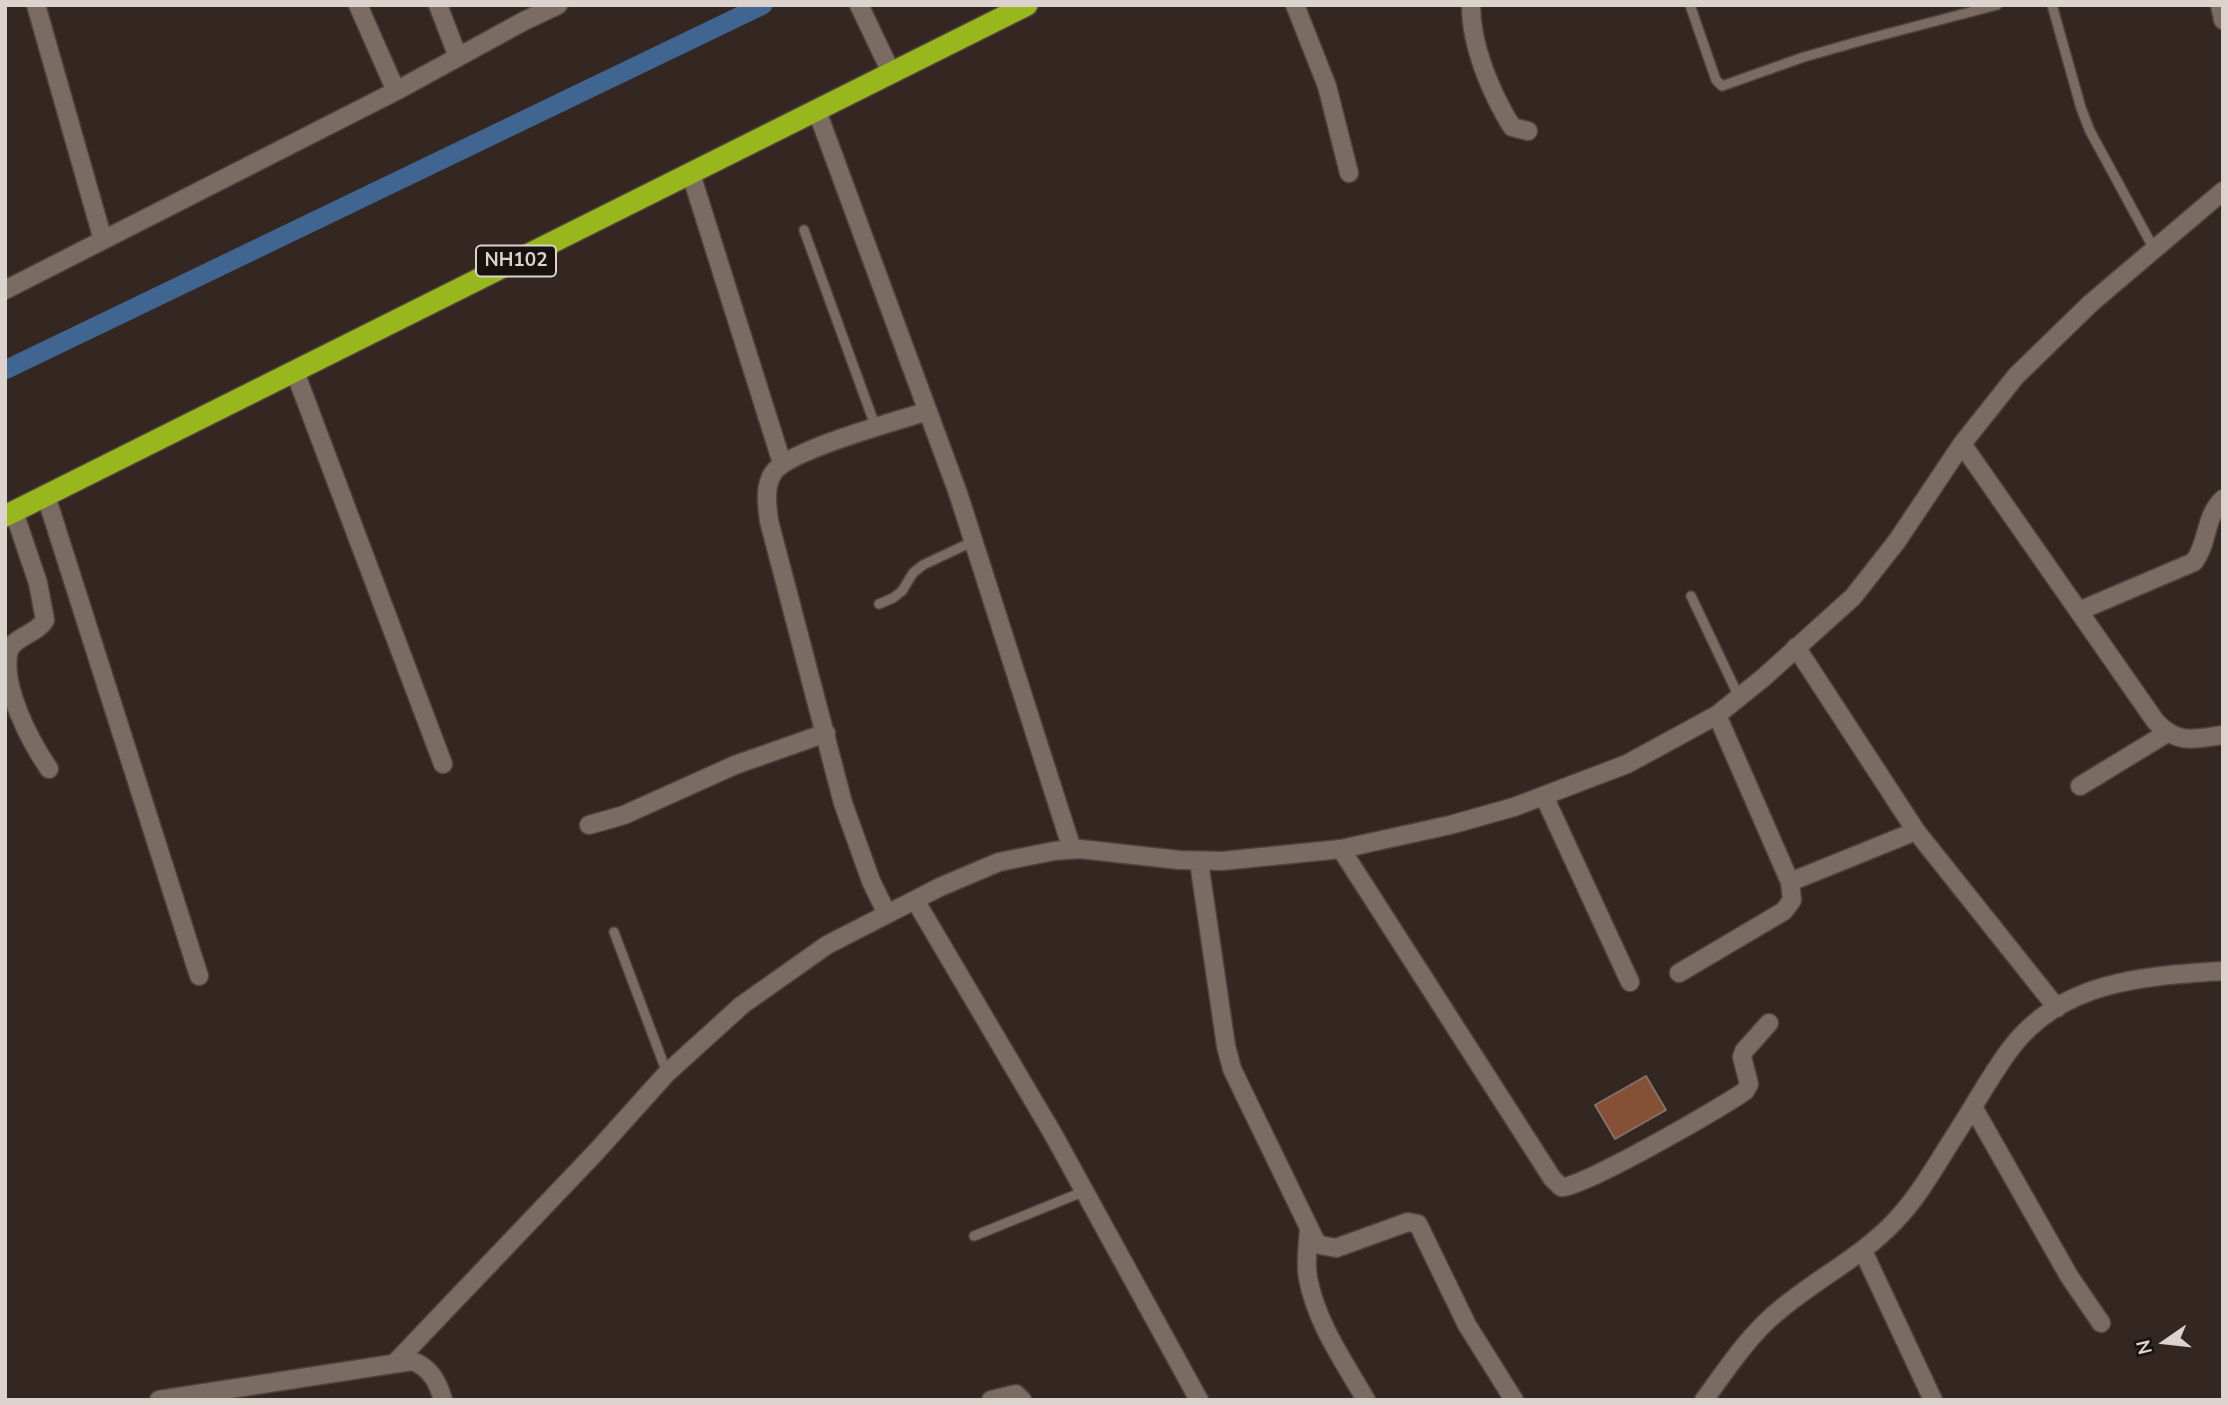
<!DOCTYPE html>
<style>
body{margin:0}
#map{position:relative;width:2228px;height:1405px;overflow:hidden;background:#342721;font-family:"Nunito Sans",sans-serif}
canvas{display:block}
.frame{position:absolute;inset:0;border:7px solid #dcd3cf;pointer-events:none}
.north{position:absolute;left:2130px;top:1307px;width:70px;height:70px;-webkit-text-stroke:5px #18120f;paint-order:stroke;rotate:256deg;font-size:19px;font-weight:700;line-height:28px;text-align:center;color:#dcd3cf}
.north::after{content:'';display:block;margin:auto;width:24px;height:32px;background:#dcd3cf;clip-path:polygon(50% 0,100% 100%,50% 72%,0 100%)}
</style>
<div id="map">
<canvas width="2228" height="1405"></canvas>
<div class="frame"></div>
<div class="north">N</div>
</div>
<script>
const c = document.querySelector('canvas').getContext('2d');
c.lineJoin = 'round';
function trace(path, color, width, dash) { c.strokeStyle = color; c.lineWidth = width; c.lineCap = dash ? 'butt' : 'round'; c.setLineDash(dash || []); c.stroke(path); }
function fillPath(path, color) { c.fillStyle = color; c.fill(path, 'evenodd'); }
function label(font, color, halo, rows, align = 'center') {
  c.font = font + ' "Nunito Sans",sans-serif'; c.lineWidth = 5; c.setLineDash([]); c.textBaseline = 'middle'; c.strokeStyle = halo; c.fillStyle = color; for (const [text, x, y, turn = 0] of rows) {
    c.save(); c.translate(x, y); c.rotate((+turn || 0) * Math.PI / 180); c.textAlign = isNaN(turn) ? turn : align; if (halo) c.strokeText(text, 0, 0); c.fillText(text, 0, 0); c.restore();
  }
}
const canal = new Path2D(`
 M5,370L763,5`);
const building = new Path2D(`
 M1646,1076L1666,1110L1615,1139L1595,1105Z`);
const lane = new Path2D(`
 M1690,5L1716,80L1722,86L1804,57L1871,38L1997,5
 M2052,5L2081,108L2090,131L2154,249
 M804,230L876,428
 M1691,596L1739,697
 M879,604L893,598L902,591L913,573L923,565L974,541
 M614,932L667,1073
 M974,1236L1085,1191`);
const street = new Path2D(`
 M36,5L103,240
 M358,5L396,91
 M438,5L458,57
 M859,5L891,72
 M1295,5L1327,86L1349,173
 M1471,5C1471,46 1491,93 1512,127L1528,131
 M2220,5L2223,20
 M817,111L958,493L1072,849
 M691,174L782,463
 M5,290L396,91L524,21L558,5
 M295,372L443,764
 M1962,444L2156,722C2178,745 2194,739 2223,735
 M46,496L199,976
 M14,512L38,583L45,620C37,634 17,635 9,650C0,685 30,741 49,769
 M2079,611L2194,562C2209,542 2204,517 2223,499
 M1796,647L1916,831L2057,1008
 M1717,715L1790,882L1916,831
 M2080,786L2167,733
 M1544,796L1630,982
 M589,825L624,815L735,765L826,733
 M1341,849L1552,1178L1561,1187C1581,1189 1722,1107 1745,1091L1749,1084L1742,1057L1744,1051L1769,1023
 M1199,862L1226,1046L1232,1069L1315,1240L1320,1245L1336,1248L1408,1222L1418,1224L1467,1325L1514,1400
 M915,900L1053,1134L1199,1400
 M887,914L871,881L843,803L769,521C767,504 764,488 773,473C788,450 897,421 928,411
 M1679,973L1784,911L1792,900L1790,882
 M1973,1107L2069,1276L2101,1323
 M1309,1229C1308,1245 1305,1262 1308,1278C1316,1322 1344,1362 1366,1400
 M1863,1251L1933,1400
 M394,1364L596,1152L667,1073L742,1005L827,945L940,887L999,862L1054,851L1080,849L1179,860L1222,861L1341,849L1450,825L1514,807L1627,764L1717,715L1763,678L1853,597L1897,541L1962,444L2016,376L2091,303L2223,191
 M159,1400L412,1361C430,1367 438,1382 443,1400
 M991,1400L1016,1394L1022,1400
 M1704,1400C1724,1373 1743,1344 1767,1321C1807,1283 1858,1261 1896,1220C1919,1196 1936,1165 1954,1137C1973,1108 1990,1076 2011,1048C2063,980 2145,976 2223,971`);
const highway = new Path2D(`
 M5,516L1027,5`);
const shields = [
 [516,261,80]
];
const shieldNames = [
 ["NH102",516,261]
];
trace(canal, '#416591', 19);
fillPath(building, '#855035');
trace(building, '#82726a', 2);
trace(lane, '#4e433d', 12);
trace(street, '#4e433d', 21);
trace(highway, '#4e433d', 24);
trace(lane, '#7a6b63', 9);
trace(street, '#7a6b63', 18);
trace(highway, '#98b71f', 21);
for (const [x, y, w] of shields) { const box = new Path2D(); box.roundRect(x - w / 2, y - 15.5, w, 31, 5); c.fillStyle = '#18120f'; c.fill(box); trace(box, '#dcd3cf', 2); }
label('bold 19px', '#dcd3cf', null, shieldNames);
</script>
